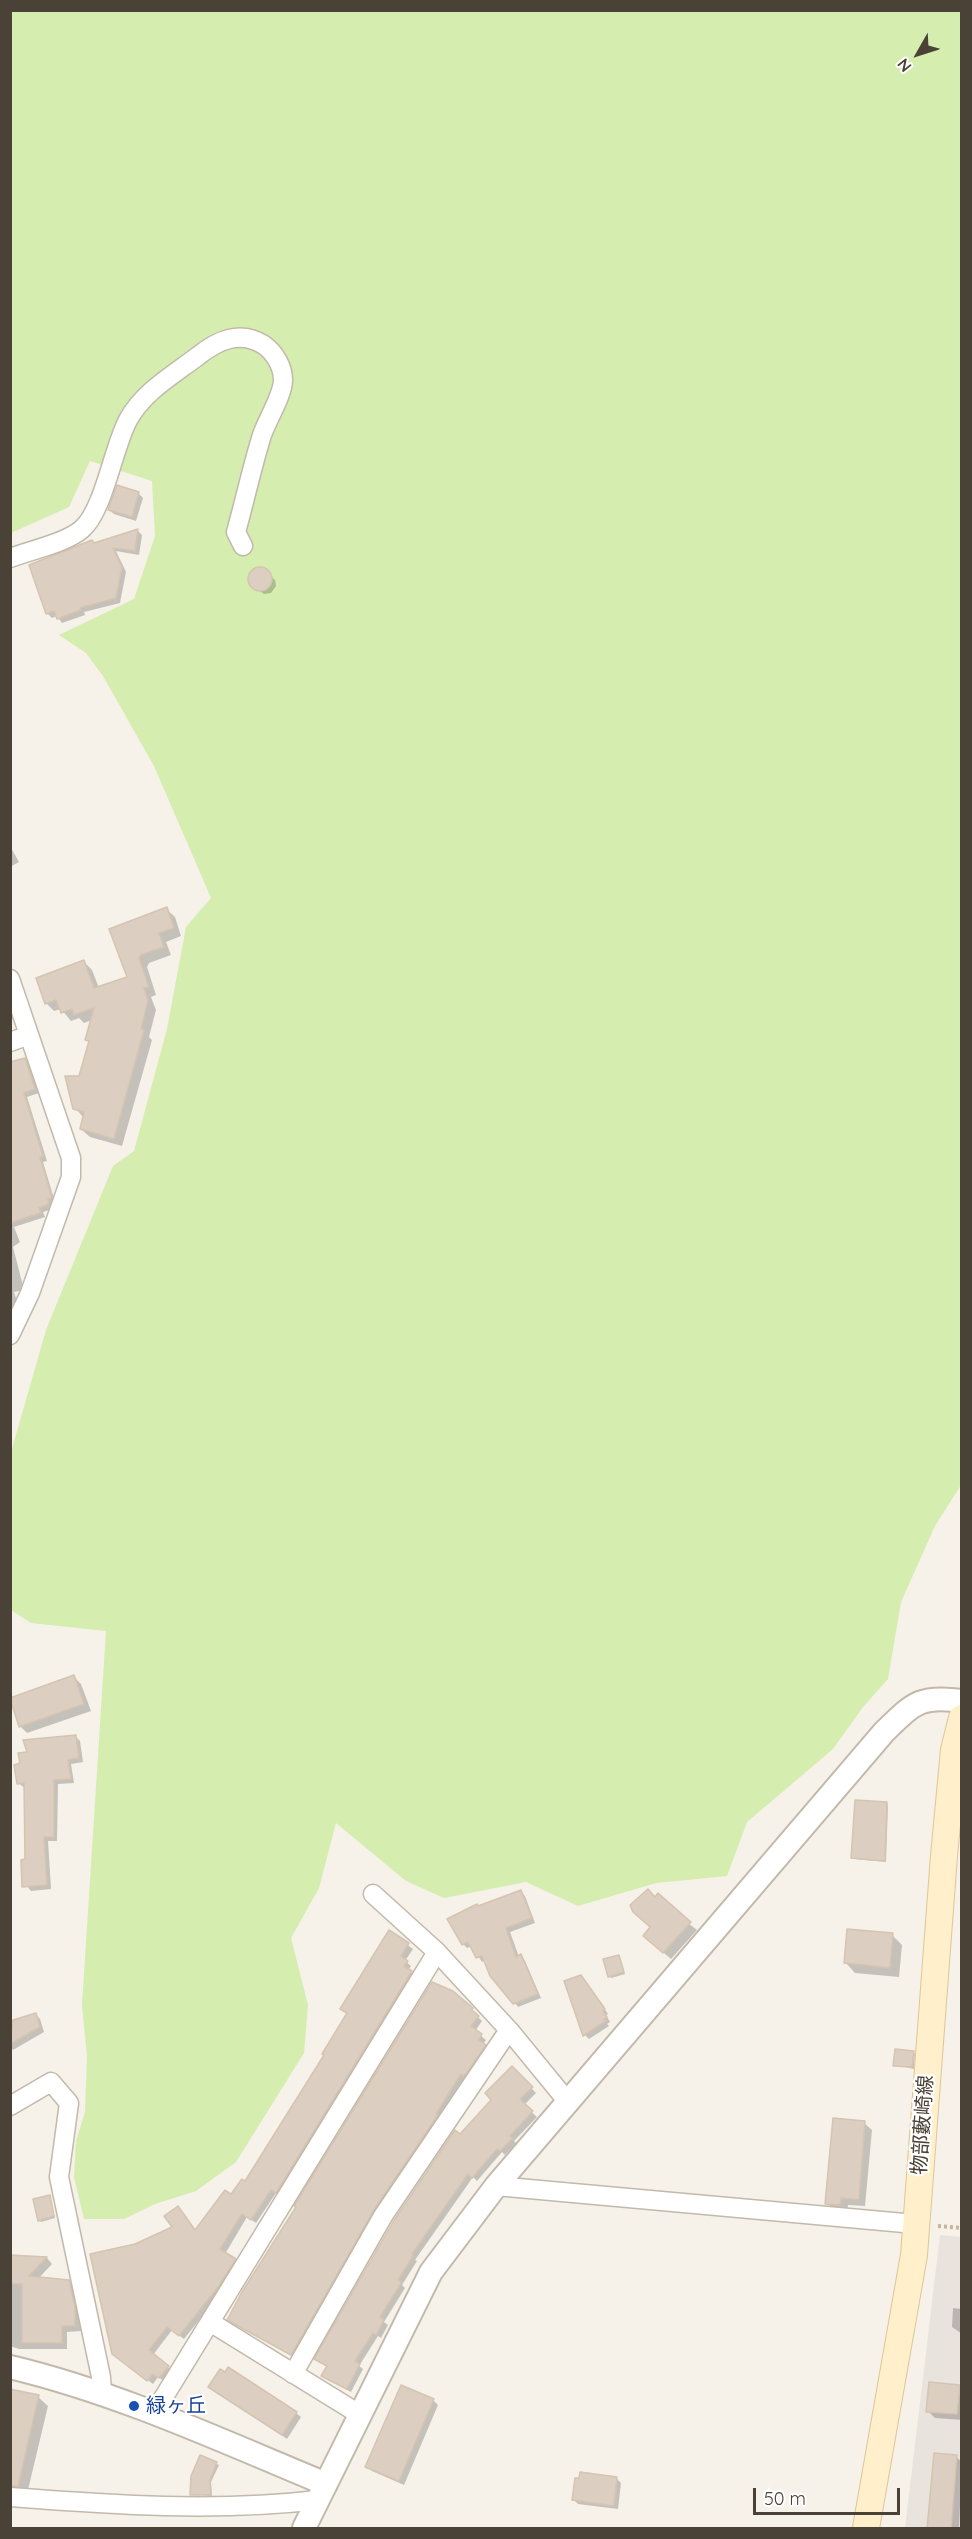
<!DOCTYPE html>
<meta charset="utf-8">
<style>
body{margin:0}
#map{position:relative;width:972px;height:2539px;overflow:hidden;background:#f6f1e9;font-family:Quicksand,sans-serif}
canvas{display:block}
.frame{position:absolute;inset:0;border:12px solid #4b4237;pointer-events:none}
.north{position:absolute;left:888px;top:24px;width:60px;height:60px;-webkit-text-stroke:4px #fff;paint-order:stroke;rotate:231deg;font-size:16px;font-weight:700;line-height:24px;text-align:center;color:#4b4237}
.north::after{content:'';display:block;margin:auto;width:21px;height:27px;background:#4b4237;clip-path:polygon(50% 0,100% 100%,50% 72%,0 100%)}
.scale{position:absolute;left:753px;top:2488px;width:147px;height:27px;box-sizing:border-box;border:3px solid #4b4237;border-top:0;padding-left:8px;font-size:18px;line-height:21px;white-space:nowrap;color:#4b4237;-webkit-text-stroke:4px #fff;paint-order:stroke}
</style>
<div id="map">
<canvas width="972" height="2539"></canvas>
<div class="frame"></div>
<div class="north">N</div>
<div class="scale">50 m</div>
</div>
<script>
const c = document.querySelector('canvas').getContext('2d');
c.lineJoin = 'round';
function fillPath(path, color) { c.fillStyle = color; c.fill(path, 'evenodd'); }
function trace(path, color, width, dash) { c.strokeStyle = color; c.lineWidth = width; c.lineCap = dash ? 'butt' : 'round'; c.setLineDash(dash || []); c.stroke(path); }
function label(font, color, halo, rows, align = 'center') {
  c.font = font + ' Quicksand,"Noto Sans JP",sans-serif'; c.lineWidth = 4.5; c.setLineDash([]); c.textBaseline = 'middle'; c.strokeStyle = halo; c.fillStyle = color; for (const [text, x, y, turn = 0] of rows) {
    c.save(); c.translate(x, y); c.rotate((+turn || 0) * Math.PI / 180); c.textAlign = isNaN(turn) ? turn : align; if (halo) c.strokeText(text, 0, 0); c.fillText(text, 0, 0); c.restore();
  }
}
const industrial = new Path2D(`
 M940,2235L961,2237V2528H905Z`);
const green = new Path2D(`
 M11,11H961V1485L935,1526L901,1602L888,1679L863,1707L833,1749L747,1822L727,1876L656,1883L578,1906L526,1882L444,1898L406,1881L336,1823L319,1888L291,1938L308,2005L304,2053L236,2162L196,2191L155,2204L124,2219H84L74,2177L76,2141L85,2112L87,2056L82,2005L106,1631L31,1623L11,1610V1452L46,1330L113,1166L134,1151L167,1029L186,927L211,898L154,766L103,676L86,653L59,635L134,599L155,536L152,481L90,461L69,507L11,533Z`);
const shadow = new Path2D(`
 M138,493L143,498L136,521L114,514L109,510Z
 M138,531L142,535L139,555L116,551L126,572L120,603L84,612L85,615L62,623L57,616L52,618L47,613L95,545Z
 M262,568L275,580L276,586L271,593L264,594L251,584L250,578L253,571Z
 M10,846L19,862L10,867Z
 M166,909L175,917L181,936L166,942L171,955L149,963L147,967L156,995L151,997L156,1010L149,1037L152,1040L122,1146L90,1137L81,1129L83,1117L75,1108L90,1042L87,1039L92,1020L84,1023L79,1018L71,1021L61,1009L54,1011L46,1003L84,962L92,970L99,988L129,978L111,930Z
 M24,1059L29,1064L39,1093L27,1097L47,1161L43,1162L55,1202L52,1203L53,1209L43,1212L45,1217L14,1227L20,1242L13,1247L24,1290L14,1292L18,1305L10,1306V1064Z
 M74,1677L81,1684L91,1711L27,1733L20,1726Z
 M76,1737L80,1741L83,1762L71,1764L74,1783L58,1784L57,1841H48L51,1889L31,1891L27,1886L25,1788L18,1783L21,1765L29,1753Z
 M886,1804L888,1806L886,1862L854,1859L852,1858Z
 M521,1892L525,1896L535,1923L510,1932L519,1957L521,1956L525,1961L541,1998L518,2007L485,1960L482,1962L472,1946L467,1948L463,1944L478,1908Z
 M655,1898L697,1930L671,1959L652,1943Z
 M389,1932L413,1949L405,1961L411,1966L408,1970L416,1976L281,2196L276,2193L256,2223L247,2217L225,2254L239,2264L222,2291L184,2339L172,2330L153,2355L172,2371L164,2381L158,2377L153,2384L119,2358L136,2245L174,2227L183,2213L196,2231L245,2183L326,2055Z
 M892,1935L902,1945L899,1977L855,1973L846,1963Z
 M619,1956L625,1974L611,1978L609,1976Z
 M585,1981L608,2014L606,2015L610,2022L607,2024L609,2026L589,2039L585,2035L566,1982Z
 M452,1993L482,2021L475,2031L486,2040L483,2044L489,2050L469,2079L466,2077L296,2358L229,2319Z
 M35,2014L40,2019L44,2032L13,2050L10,2047V2037L14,2021Z
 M913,2052L915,2054L914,2069L895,2065Z
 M512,2068L536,2093L524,2105L537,2117L514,2141L516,2143L505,2155L502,2152L477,2181L473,2177L415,2260L417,2261L402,2285L405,2288L384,2322L388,2325L381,2338L378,2336L359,2366L363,2369L351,2392L328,2380L323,2375L328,2367L316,2359L460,2136L493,2100Z
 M864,2123L872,2130L865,2206L848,2205L847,2212L834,2211L827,2203Z
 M49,2197L55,2218L41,2222L39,2220Z
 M10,2254L15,2257L47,2258L52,2264L38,2279L69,2282L75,2288L80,2314L81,2331L67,2332V2349H19L10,2346Z
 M953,2308L962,2309V2334L952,2327Z
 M930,2384L962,2386V2420L935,2418L928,2411Z
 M210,2387L296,2413L301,2417L287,2439Z
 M10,2390L38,2397L48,2406L27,2494L10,2490Z
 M433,2400L438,2405L404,2485L372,2471L367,2466Z
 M201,2457L219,2465L211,2482L212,2496L192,2494Z
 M956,2457L962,2462L959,2528H929Z
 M617,2479L621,2483L618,2509L578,2504L574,2500Z`);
const building = new Path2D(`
 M117,485L139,492L132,517L108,510Z
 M138,529L135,551L113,548L122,567L116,598L80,608L81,610L57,619L54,611L46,614L29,565L92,540L94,543Z
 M248 579a12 12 0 1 1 24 0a12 12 0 1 1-24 0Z
 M167,907L174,928L159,933L164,947L141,955L139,958L149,987L144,988L148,1001L141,1029L144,1030L114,1139L80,1129L84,1112L73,1109L65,1076H79L89,1041L85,1040L94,1008L74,1015L72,1009L61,1013L56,1000L45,1004L36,978L84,960L94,988L127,977L109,929Z
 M25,1058L35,1089L24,1093L43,1156L40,1157L52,1198L48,1199L49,1204L39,1208L41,1213L10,1223V1062Z
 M74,1675L84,1704L19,1727L10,1698Z
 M76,1735L79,1758L68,1760L71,1779L54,1780V1837H44L47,1885L22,1887L21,1860L25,1859L24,1783L17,1784L14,1765L20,1763L18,1753L27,1752L23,1740Z
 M855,1800L887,1802L885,1861L851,1858Z
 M648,1889L655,1897L658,1893L691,1922L663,1953L643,1936L650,1927L633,1912L630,1905Z
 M521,1890L532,1918L506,1928L516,1957L521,1954L538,1994L513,2004L490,1976L482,1956L476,1958L468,1942L462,1945L447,1919L477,1904L478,1906Z
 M847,1929L893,1933L890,1968L844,1963Z
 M389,1930L409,1943L401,1956L408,1961L404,1966L412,1971L276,2193L271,2190L251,2220L242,2214L220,2249L236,2259L218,2287L179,2336L167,2327L149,2350L169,2366L159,2378L153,2374L147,2381L112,2354L90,2254L135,2244L172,2227L164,2216L178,2206L195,2230L225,2190L231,2194L242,2179L245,2181L324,2055L322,2054L347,2013L340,2009Z
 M619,1955L624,1972L608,1977L603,1959Z
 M581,1975L605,2009L603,2011L607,2017L604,2019L606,2021L583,2036L564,1981Z
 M432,1982L453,1991L473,2008L472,2010L479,2016L471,2026L482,2034L479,2040L486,2045L466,2074L463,2076L461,2074L436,2114L438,2115L374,2210L291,2355L227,2320L242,2292L296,2207L294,2206Z
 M36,2013L40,2027L10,2044L13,2020Z
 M895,2049L914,2051L912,2067L893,2066Z
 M512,2066L533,2087L520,2099L533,2111L510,2136L513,2138L500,2151L497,2149L472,2178L468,2174L412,2254L413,2256L398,2280L402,2282L380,2317L384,2320L376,2335L373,2333L355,2361L360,2364L347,2389L321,2376L327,2366L314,2359L393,2222L455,2130L460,2134L491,2100L485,2093Z
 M833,2118L865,2121L859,2200L841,2198L840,2205L825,2204Z
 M50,2195L54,2216L38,2221L33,2199Z
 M10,2255L47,2257L29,2276L69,2280L75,2307V2326H62V2343H22V2284H10Z
 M228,2367L297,2412L282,2435L208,2387L220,2369L225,2372Z
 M929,2382L960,2385L957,2414L926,2412Z
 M401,2385L434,2399L399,2481L365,2467Z
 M10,2389L39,2395L18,2486H10Z
 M934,2453L957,2455L951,2529H927Z
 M200,2455L217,2462L210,2480L211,2495H190L191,2476Z
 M580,2472L617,2477L614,2506L572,2500L575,2478H579Z`);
const path = new Path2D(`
 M938,2226L962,2228`);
const minor = new Path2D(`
 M10,558C31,550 66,543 82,529C104,510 113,448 128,420C143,392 173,375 198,356C218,340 240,330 264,345C275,353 283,367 283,380C283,395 267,420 262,435C252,467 245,500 236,532L243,546
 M10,979L71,1158V1177L30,1293L10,1335
 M10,1042L29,1035
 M373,1894L437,1952L509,2030L568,2102
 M10,2106L51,2082L69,2103L59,2177L101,2377L102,2394
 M496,2186L915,2224
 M210,2322L359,2414
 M293,2374L383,2216L509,2030
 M154,2413L437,1952
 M10,2497C113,2505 216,2512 318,2500`);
const tertiary = new Path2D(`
 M10,2367C119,2393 222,2441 326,2484
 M304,2528L431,2272L496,2186L884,1732C913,1704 919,1695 962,1701`);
const secondary = new Path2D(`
 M866,2528L914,2255L944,1856L954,1750L962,1718`);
const markers = [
 [134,2406,6,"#1a4fb4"]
];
const streetNames = [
 ["物部藪崎線",923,2125,-86]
];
const transitNames = [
 ["緑ヶ丘",146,2406]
];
fillPath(industrial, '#e9e3de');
fillPath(green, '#d5edaf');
fillPath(shadow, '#0003');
fillPath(building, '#dccfc1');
trace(building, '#d4c4b0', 1.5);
trace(minor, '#c2b9ab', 21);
trace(tertiary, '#c2b9ab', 26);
trace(secondary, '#ddc698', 28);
trace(path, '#c6b49b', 4, [3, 3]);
trace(minor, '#fff', 18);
trace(tertiary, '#fff', 22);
trace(secondary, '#ffefca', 26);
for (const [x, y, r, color] of markers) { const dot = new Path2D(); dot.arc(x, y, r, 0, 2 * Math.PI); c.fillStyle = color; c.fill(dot); trace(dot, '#fff', 2); }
label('20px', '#4b4237', '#fff', streetNames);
label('20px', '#164399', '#fff', transitNames, 'left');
</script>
